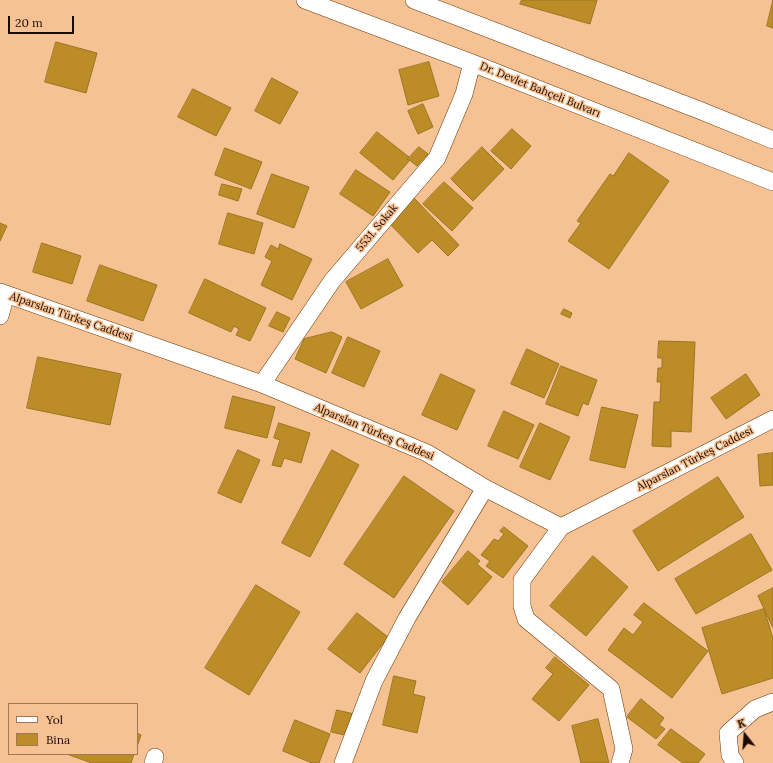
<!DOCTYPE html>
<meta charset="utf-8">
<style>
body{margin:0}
#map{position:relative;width:773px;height:763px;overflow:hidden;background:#f6c193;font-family:Lora,serif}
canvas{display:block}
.legend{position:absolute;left:8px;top:703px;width:130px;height:52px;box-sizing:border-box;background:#f6c193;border:1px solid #9f7858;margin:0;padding:5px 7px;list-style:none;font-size:12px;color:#1d0b00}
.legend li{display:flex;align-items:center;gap:8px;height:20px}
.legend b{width:20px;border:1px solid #9f7858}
.north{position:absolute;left:725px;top:715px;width:40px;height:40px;-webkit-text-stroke:3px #f6c193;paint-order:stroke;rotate:343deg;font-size:11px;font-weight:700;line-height:16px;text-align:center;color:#1d0b00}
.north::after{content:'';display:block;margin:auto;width:14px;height:18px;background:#1d0b00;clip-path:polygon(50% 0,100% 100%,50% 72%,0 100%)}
.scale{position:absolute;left:8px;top:16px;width:66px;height:18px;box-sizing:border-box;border:2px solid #1d0b00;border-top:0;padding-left:5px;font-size:12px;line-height:14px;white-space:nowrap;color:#1d0b00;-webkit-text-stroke:3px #f6c193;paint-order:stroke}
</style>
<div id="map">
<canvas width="773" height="763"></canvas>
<ul class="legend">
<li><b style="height:5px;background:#fff"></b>Yol</li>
<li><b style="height:11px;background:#bc8d26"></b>Bina</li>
</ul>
<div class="north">K</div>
<div class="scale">20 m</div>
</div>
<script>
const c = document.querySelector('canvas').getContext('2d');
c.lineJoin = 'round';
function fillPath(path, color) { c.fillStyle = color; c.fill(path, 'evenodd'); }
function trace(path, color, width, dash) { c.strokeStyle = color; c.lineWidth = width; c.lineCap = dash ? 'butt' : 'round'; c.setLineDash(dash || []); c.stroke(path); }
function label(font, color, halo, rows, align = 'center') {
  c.font = font + ' Lora,serif'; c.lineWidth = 3; c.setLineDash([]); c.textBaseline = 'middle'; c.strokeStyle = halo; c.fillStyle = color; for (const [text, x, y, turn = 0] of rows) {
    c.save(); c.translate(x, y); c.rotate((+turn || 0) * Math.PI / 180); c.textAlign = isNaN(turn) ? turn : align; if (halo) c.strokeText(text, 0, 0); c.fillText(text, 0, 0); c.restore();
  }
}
const building = new Path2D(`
 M522,0H597L590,24L520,4Z
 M773,0V28L767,26Z
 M56,42L97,53L86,93L45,82Z
 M429,62L439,96L408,105L399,70Z
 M272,78L298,92L280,124L255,111Z
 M193,89L231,108L216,136L178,117Z
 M423,104L433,127L418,134L408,111Z
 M512,129L531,146L511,169L491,151Z
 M377,132L409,157L407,159L409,161L393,180L360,153Z
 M419,147L428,154L417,166L408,159Z
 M482,147L504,169L473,201L451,179Z
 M225,148L262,162L251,189L215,175Z
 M629,153L669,181L609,269L568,241L581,223L577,221L610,174L613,176Z
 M356,170L390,192L373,216L340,194Z
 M272,174L309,187L294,228L257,214Z
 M444,182L473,208L452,231L423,204Z
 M222,184L242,189L238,201L219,195Z
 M414,198L459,245L448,256L432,240L418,253L389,223Z
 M228,213L263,223L254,254L219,244Z
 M0,223L7,226L0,241Z
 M42,243L81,256L72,284L33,272Z
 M280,244L312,259L292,300L261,285L272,261L265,257L271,245L278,249Z
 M388,259L403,286L361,309L346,282Z
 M100,265L157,285L143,321L87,301Z
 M205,279L266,308L250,341L236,335L239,329L234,326L231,332L189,313Z
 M564,309L572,313L570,318L561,314Z
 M277,312L290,318L283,332L269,326Z
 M332,332L342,337L326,373L295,359L304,339Z
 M348,337L380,351L364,387L332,373Z
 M659,341L695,342L691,432L671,431V447L652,446L654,402H660L661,382H657L658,368H662V358H658Z
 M527,349L559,364L544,398L511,384Z
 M38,357L121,374L110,425L27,408Z
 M561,366L597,380L588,405L583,403L578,416L546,404Z
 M441,374L475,390L457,430L422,415Z
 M746,374L760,395L726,419L711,398Z
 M233,396L275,407L267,438L225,428Z
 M602,407L638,415L625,468L590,460Z
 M504,411L534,425L518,459L488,446Z
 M279,423L310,433L301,463L284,458L281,467L272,465L280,440L274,438Z
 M540,423L570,437L550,480L520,467Z
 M238,450L260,460L241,503L218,493Z
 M332,450L359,465L310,557L282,543Z
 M773,453V485L760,486L758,455Z
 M404,476L454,511L394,598L344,564Z
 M718,477L744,517L658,571L633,531Z
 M504,527L528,546L503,578L486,566L490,561L481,555L494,539L498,541L504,534L500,531Z
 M751,534L772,570L696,614L675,579Z
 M468,551L480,561L477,564L492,577L468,605L442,582Z
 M593,556L628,587L586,636L550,606Z
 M256,585L300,612L249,695L205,668Z
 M773,588V628L758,596Z
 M644,603L708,651L672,698L608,650L624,628L633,635L643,622L634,615Z
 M764,609L773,638V678L722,694L702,628Z
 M357,613L388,637L360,673L328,649Z
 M555,657L589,685L559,721L532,699L553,674L546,668Z
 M394,676L416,681L413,694L425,697L417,733L383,725Z
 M641,699L664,718L659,725L665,729L656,739L627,717Z
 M337,710L354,714L349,736L331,732Z
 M598,719L609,763H581L572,726Z
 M295,720L330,734L319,763H312L283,751Z
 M671,729L705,754L698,763H683L658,745Z
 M137,733L141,735L137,747Z
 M67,754H134L131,763H92Z`);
const minor = new Path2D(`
 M305,0L472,63L773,182
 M414,0L699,110L773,140
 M0,292L262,384L427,453L485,488L561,527L773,419
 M0,316L6,294
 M262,384L332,281L437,158L464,94L472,63
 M561,527L522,580V606L526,619L611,689L624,749L620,763
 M153,763L155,757
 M343,763L374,681L407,618L485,488
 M735,763L730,755L728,733L755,709L773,702`);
const streetNames = [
 ["Dr. Devlet Bahçeli Bulvarı",540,90,22],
 ["5531. Sokak",377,228,-50],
 ["Alparslan Türkeş Caddesi",71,317,19],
 ["Alparslan Türkeş Caddesi",374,432,23],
 ["Alparslan Türkeş Caddesi",695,459,-27]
];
fillPath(building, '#bc8d26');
trace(building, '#9b7523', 1);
trace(minor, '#683c0b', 18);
trace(minor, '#fff', 17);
label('11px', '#1d0b00', '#f6c193', streetNames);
</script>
